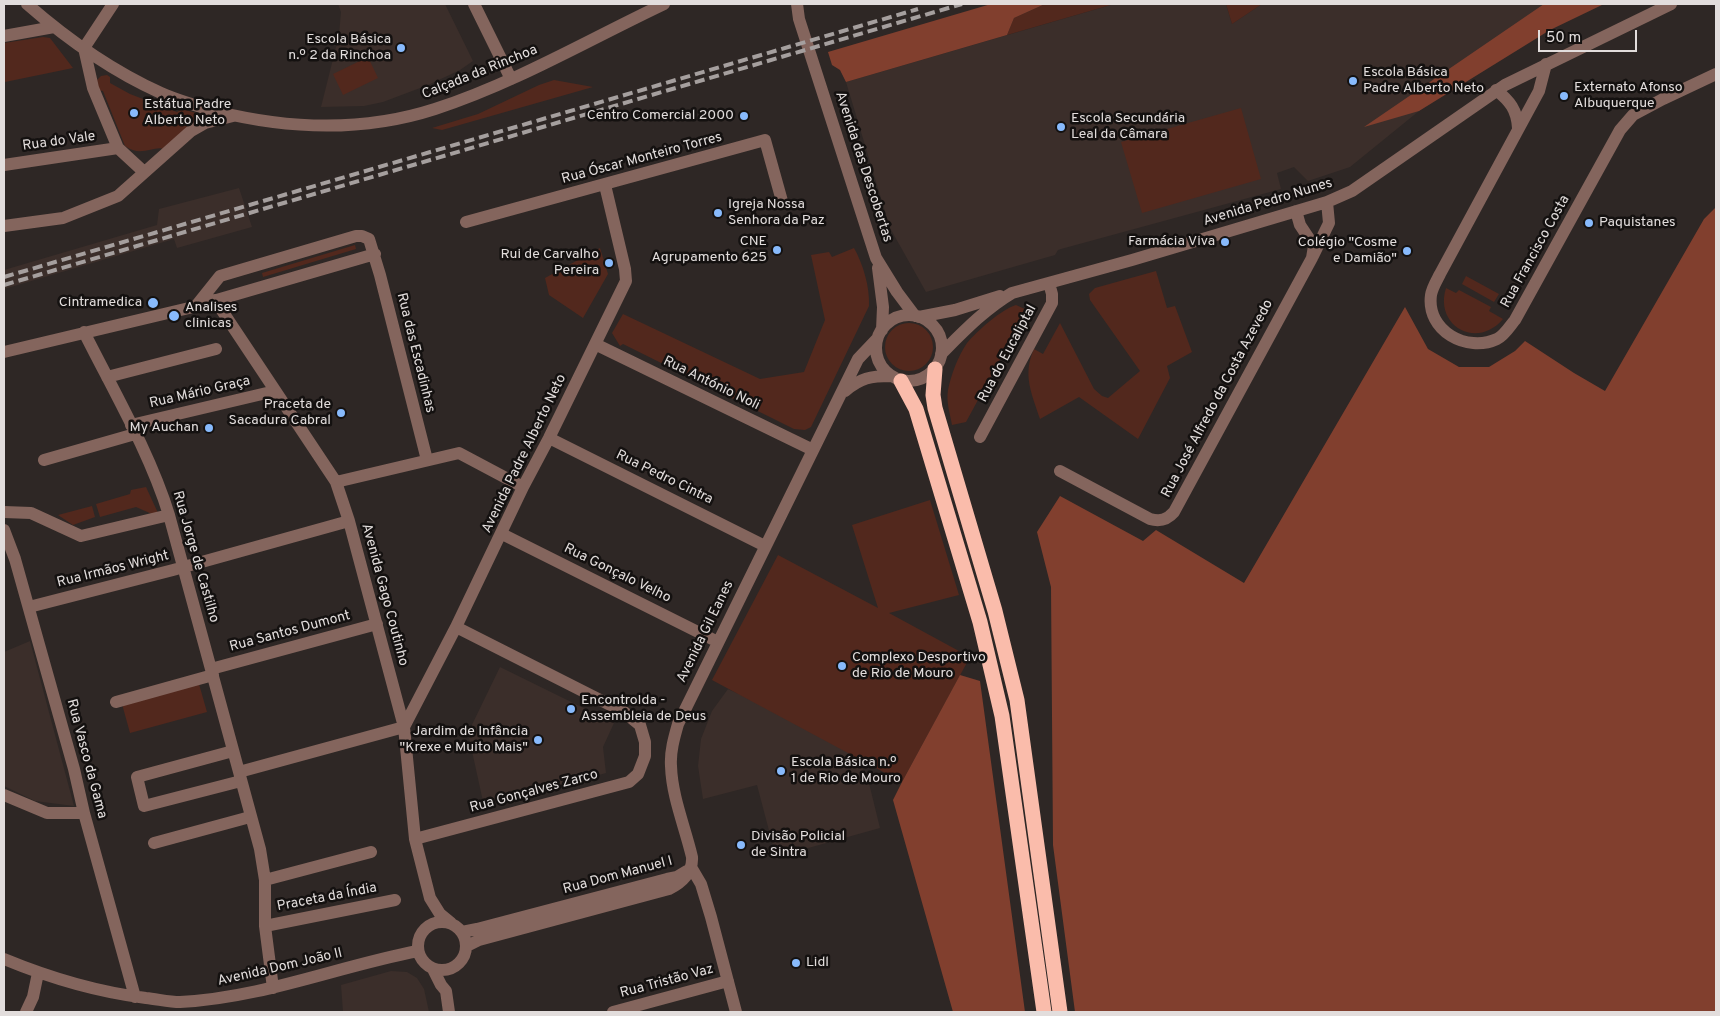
<!DOCTYPE html>
<meta charset="utf-8">
<style>
body{margin:0}
#map{position:relative;width:1720px;height:1016px;overflow:hidden;background:#2e2725;font-family:Overpass,sans-serif}
canvas{display:block}
.frame{position:absolute;inset:0;border:5px solid #e2dddc;pointer-events:none}
.scale{position:absolute;left:1538px;top:30px;width:99px;height:22px;box-sizing:border-box;border:2px solid #e2dddc;border-top:0;padding-left:6px;font-size:15px;line-height:18px;white-space:nowrap;color:#e2dddc;-webkit-text-stroke:4px #141110;paint-order:stroke}
</style>
<div id="map">
<canvas width="1720" height="1016"></canvas>
<div class="frame"></div>
<div class="scale">50 m</div>
</div>
<script>
const c = document.querySelector('canvas').getContext('2d');
c.lineJoin = 'round';
function fillPath(path, color) { c.fillStyle = color; c.fill(path, 'evenodd'); }
function trace(path, color, width, dash) { c.strokeStyle = color; c.lineWidth = width; c.lineCap = dash ? 'butt' : 'round'; c.setLineDash(dash || []); c.stroke(path); }
function label(font, color, halo, rows, align = 'center') {
  c.font = font + ' Overpass,sans-serif'; c.lineWidth = 5; c.setLineDash([]); c.textBaseline = 'middle'; c.strokeStyle = halo; c.fillStyle = color; for (const [text, x, y, turn = 0] of rows) {
    c.save(); c.translate(x, y); c.rotate((+turn || 0) * Math.PI / 180); c.textAlign = isNaN(turn) ? turn : align; if (halo) c.strokeText(text, 0, 0); c.fillText(text, 0, 0); c.restore();
  }
}
const built = new Path2D(`
 M338,4H445L473,61L460,70L428,85L383,102L364,106L321,107L339,35L341,12Z
 M1114,4H1226L1232,24L1262,4H1587L1419,111L1350,167L1308,181L1294,167L1277,173L1281,189L1061,249L1058,250L1055,255L926,292L890,228L846,82Z
 M239,188L252,227L177,248L174,239L4,289V270L157,225L159,209Z
 M30,641L74,806L35,801L4,786V652Z
 M500,667L614,723L603,747L606,773L484,806L468,733Z
 M728,689L844,742L867,775L880,828L776,857L757,785L703,799L698,766L701,739L712,711Z
 M391,971L407,972L417,978L424,989L429,1012H343L341,985Z`);
const green = new Path2D(`
 M1045,4H1114L1007,35L1014,18Z
 M1226,4H1262L1232,24Z
 M43,37L50,38L73,68L5,82L4,43Z
 M368,57L378,78L343,95L333,74Z
 M107,75L110,77V83L130,94L177,112L182,109L203,115L204,117L203,120L164,149C154,145 141,158 125,146L103,91L98,90L97,80L101,76Z
 M554,80L593,87L442,130L432,128L478,114L539,85Z
 M1241,108L1261,179L1142,213L1121,142Z
 M355,245L356,249L263,277L262,273Z
 M600,248L608,274L583,318L549,295L545,278Z
 M854,248C863,264 870,287 869,306L811,427L805,430L794,429L623,344L620,346L612,333L623,314L760,379L804,372L825,320L811,255L829,252L832,257Z
 M1156,271L1167,308L1175,306L1192,352L1167,366L1170,378L1138,439L1079,397L1040,419C1032,394 1022,375 1034,349L1043,354L1060,323L1094,389L1102,396L1108,398L1140,371L1090,300L1089,294L1095,288Z
 M1466,276L1499,294L1494,302L1462,284Z
 M1446,288L1456,293L1459,290L1491,307L1489,311L1503,319C1477,350 1434,326 1446,288Z
 M1016,305L1027,310L966,422L952,425C950,414 946,402 948,390C951,375 958,356 967,343C977,331 1002,309 1016,305Z
 M885 347a24 24 0 1 1 48 0a24 24 0 1 1-48 0Z
 M146,487L158,513L152,514L136,507L100,517L96,504L130,494L131,490Z
 M930,500L959,595L889,613L970,657L902,782L712,680L778,555L878,608L852,525Z
 M92,506L95,517L73,525L58,515Z
 M199,684L207,712L130,733L122,704Z`);
const forest = new Path2D(`
 M991,4H1045L1014,18L1007,35L846,82L840,70L832,65L828,52Z
 M1544,4H1604L1550,30L1419,111L1364,127Z
 M1716,207V1012H1075L1053,845L1051,587L1037,532L1060,496L1143,541L1156,530L1244,583L1405,307L1428,349L1459,367H1489L1515,351L1525,341L1574,373L1605,391L1704,219Z
 M960,675L980,681L1025,1012H953L893,800L902,782Z`);
const minor = new Path2D(`
 M27,4C67,39 112,71 161,93C179,101 197,106 215,111C287,129 364,132 435,109C515,83 588,40 664,4
 M474,4L511,79
 M797,4L799,19L876,258L897,292L915,316
 M4,36L54,27
 M84,48L93,88L118,148L144,172
 M84,48L113,4
 M1546,64L1539,91L1440,274C1437,280 1432,288 1431,295C1426,331 1467,353 1497,339C1504,336 1510,326 1515,320L1620,130L1633,115L1663,99L1716,74
 M1496,90C1510,101 1517,110 1518,128
 M4,165L118,148
 M466,222L765,140L782,201
 M4,226L63,218L118,196L191,131L205,123L233,116
 M1313,256L1329,223L1327,202
 M878,268L883,307L882,330
 M215,300L336,482L349,521L404,727L415,839L430,898L440,914L451,923
 M196,306L220,276L356,236H362L369,239L380,275L427,460
 M876 348a33 33 0 1 1 66 0a33 33 0 1 1-66 0Z
 M919,317L955,310L1000,296
 M84,332C113,390 150,453 169,515L260,849L265,880V926L273,988
 M595,344L813,450
 M4,352L189,308L375,254
 M941,354C963,332 985,309 1012,293L1132,260L1327,202L1352,191L1505,85L1671,4
 M107,377L216,349
 M845,391C861,378 870,376 891,376
 M131,425L275,391
 M980,437L1052,303V294L1049,283
 M549,438L765,546
 M44,460L135,434
 M1060,471L1150,519C1160,522 1167,520 1174,512L1312,258L1314,246L1300,225L1296,211
 M336,482L459,453L523,487
 M4,512L31,513L81,536L169,515
 M4,530L15,559L74,769L84,813L135,997
 M502,534L718,642
 M29,607L173,570L349,521
 M211,669L377,624
 M116,702L213,675
 M404,727L456,627L523,487L549,438L626,281L625,269L605,185
 M233,751L137,777L144,806L241,781
 M239,772L404,727
 M4,795L47,813H84
 M415,839L629,782L638,774L645,756V742L640,725L624,712L456,627
 M154,843L250,817
 M691,867L701,884L711,917L736,1012
 M265,880L371,852
 M418 946a24 24 0 1 1 48 0a24 24 0 1 1-48 0Z
 M265,926L395,900
 M462,932L477,929L667,879L677,877L687,871
 M467,946L479,940L669,889C682,883 693,872 692,857C685,827 672,797 671,766C670,752 674,738 678,724L858,359L877,339
 M4,959C50,978 97,992 146,998C157,999 169,1002 180,1002C262,998 339,966 418,951
 M433,969L441,985L446,991L449,1012
 M26,1012L33,997L38,973
 M613,1012L728,981`);
const highway = new Path2D(`
 M935,369L933,395L935,408L995,611L1017,700L1060,1012
 M901,381L916,409L980,622L1002,716L1044,1012`);
const rail = new Path2D(`
 M4,277L918,9
 M4,285L962,4`);
const markers = [
 [401,48,5,"#88bafc"],
 [1353,81,5,"#88bafc"],
 [1564,96,5,"#88bafc"],
 [134,113,5,"#88bafc"],
 [744,116,5,"#88bafc"],
 [1061,127,5,"#88bafc"],
 [718,213,5,"#88bafc"],
 [1589,223,5,"#88bafc"],
 [1225,242,5,"#88bafc"],
 [777,250,5,"#88bafc"],
 [1407,251,5,"#88bafc"],
 [609,263,5,"#88bafc"],
 [153,303,6,"#88bafc"],
 [174,316,6,"#88bafc"],
 [341,413,5,"#88bafc"],
 [209,428,5,"#88bafc"],
 [842,666,5,"#88bafc"],
 [571,709,5,"#88bafc"],
 [538,740,5,"#88bafc"],
 [781,771,5,"#88bafc"],
 [741,845,5,"#88bafc"],
 [796,963,5,"#88bafc"]
];
const poiNames = [
 ["Escola Básica",391,40,"right"],
 ["n.º 2 da Rinchoa",391,56,"right"],
 ["Escola Básica",1363,73],
 ["Padre Alberto Neto",1363,89],
 ["Externato Afonso",1574,88],
 ["Albuquerque",1574,104],
 ["Estátua Padre",144,105],
 ["Alberto Neto",144,121],
 ["Centro Comercial 2000",734,116,"right"],
 ["Escola Secundária",1071,119],
 ["Leal da Câmara",1071,135],
 ["Igreja Nossa",728,205],
 ["Senhora da Paz",728,221],
 ["Paquistanes",1599,223],
 ["CNE",767,242,"right"],
 ["Agrupamento 625",767,258,"right"],
 ["Farmácia Viva",1215,242,"right"],
 ["Colégio \"Cosme",1397,243,"right"],
 ["e Damião\"",1397,259,"right"],
 ["Rui de Carvalho",599,255,"right"],
 ["Pereira",599,271,"right"],
 ["Cintramedica",142,303,"right"],
 ["Analises",185,308],
 ["clinicas",185,324],
 ["Praceta de",331,405,"right"],
 ["Sacadura Cabral",331,421,"right"],
 ["My Auchan",199,428,"right"],
 ["Complexo Desportivo",852,658],
 ["de Rio de Mouro",852,674],
 ["EncontroIda -",581,701],
 ["Assembleia de Deus",581,717],
 ["Jardim de Infância",528,732,"right"],
 ["\"Krexe e Muito Mais\"",528,748,"right"],
 ["Escola Básica n.º",791,763],
 ["1 de Rio de Mouro",791,779],
 ["Divisão Policial",751,837],
 ["de Sintra",751,853],
 ["Lidl",806,963]
];
const streetNames = [
 ["Calçada da Rinchoa",480,73,-22],
 ["Rua do Vale",59,142,-8],
 ["Rua Óscar Monteiro Torres",642,159,-15],
 ["Avenida das Descobertas",863,167,72],
 ["Avenida Pedro Nunes",1268,203,-17],
 ["Rua Francisco Costa",1536,252,-61],
 ["Rua das Escadinhas",415,353,76],
 ["Rua do Eucaliptal",1008,354,-62],
 ["Rua António Noli",711,384,26],
 ["Rua Mário Graça",200,393,-13],
 ["Rua José Alfredo da Costa Azevedo",1218,399,-62],
 ["Avenida Padre Alberto Neto",525,454,-64],
 ["Rua Pedro Cintra",664,478,26],
 ["Rua Jorge de Castilho",195,557,74],
 ["Rua Irmãos Wright",113,570,-14],
 ["Rua Gonçalo Velho",617,574,26],
 ["Avenida Gago Coutinho",384,595,75],
 ["Rua Santos Dumont",290,632,-15],
 ["Avenida Gil Eanes",706,632,-64],
 ["Rua Vasco da Gama",86,759,75],
 ["Rua Gonçalves Zarco",534,792,-15],
 ["Rua Dom Manuel I",618,876,-15],
 ["Praceta da Índia",327,898,-11],
 ["Avenida Dom João II",280,968,-13],
 ["Rua Tristão Vaz",667,982,-15]
];
fillPath(built, '#3b2e2a');
fillPath(green, '#52281d');
fillPath(forest, '#813f2e');
trace(minor, '#84655d', 12);
trace(highway, '#fabcab', 15);
trace(rail, '#a59f9e', 4, [10, 5]);
for (const [x, y, r, color] of markers) { const dot = new Path2D(); dot.arc(x, y, r, 0, 2 * Math.PI); c.fillStyle = color; c.fill(dot); trace(dot, '#141110', 2); }
label('14px', '#e2dddc', '#141110', poiNames, 'left');
label('14px', '#e2dddc', '#141110', streetNames);
</script>
